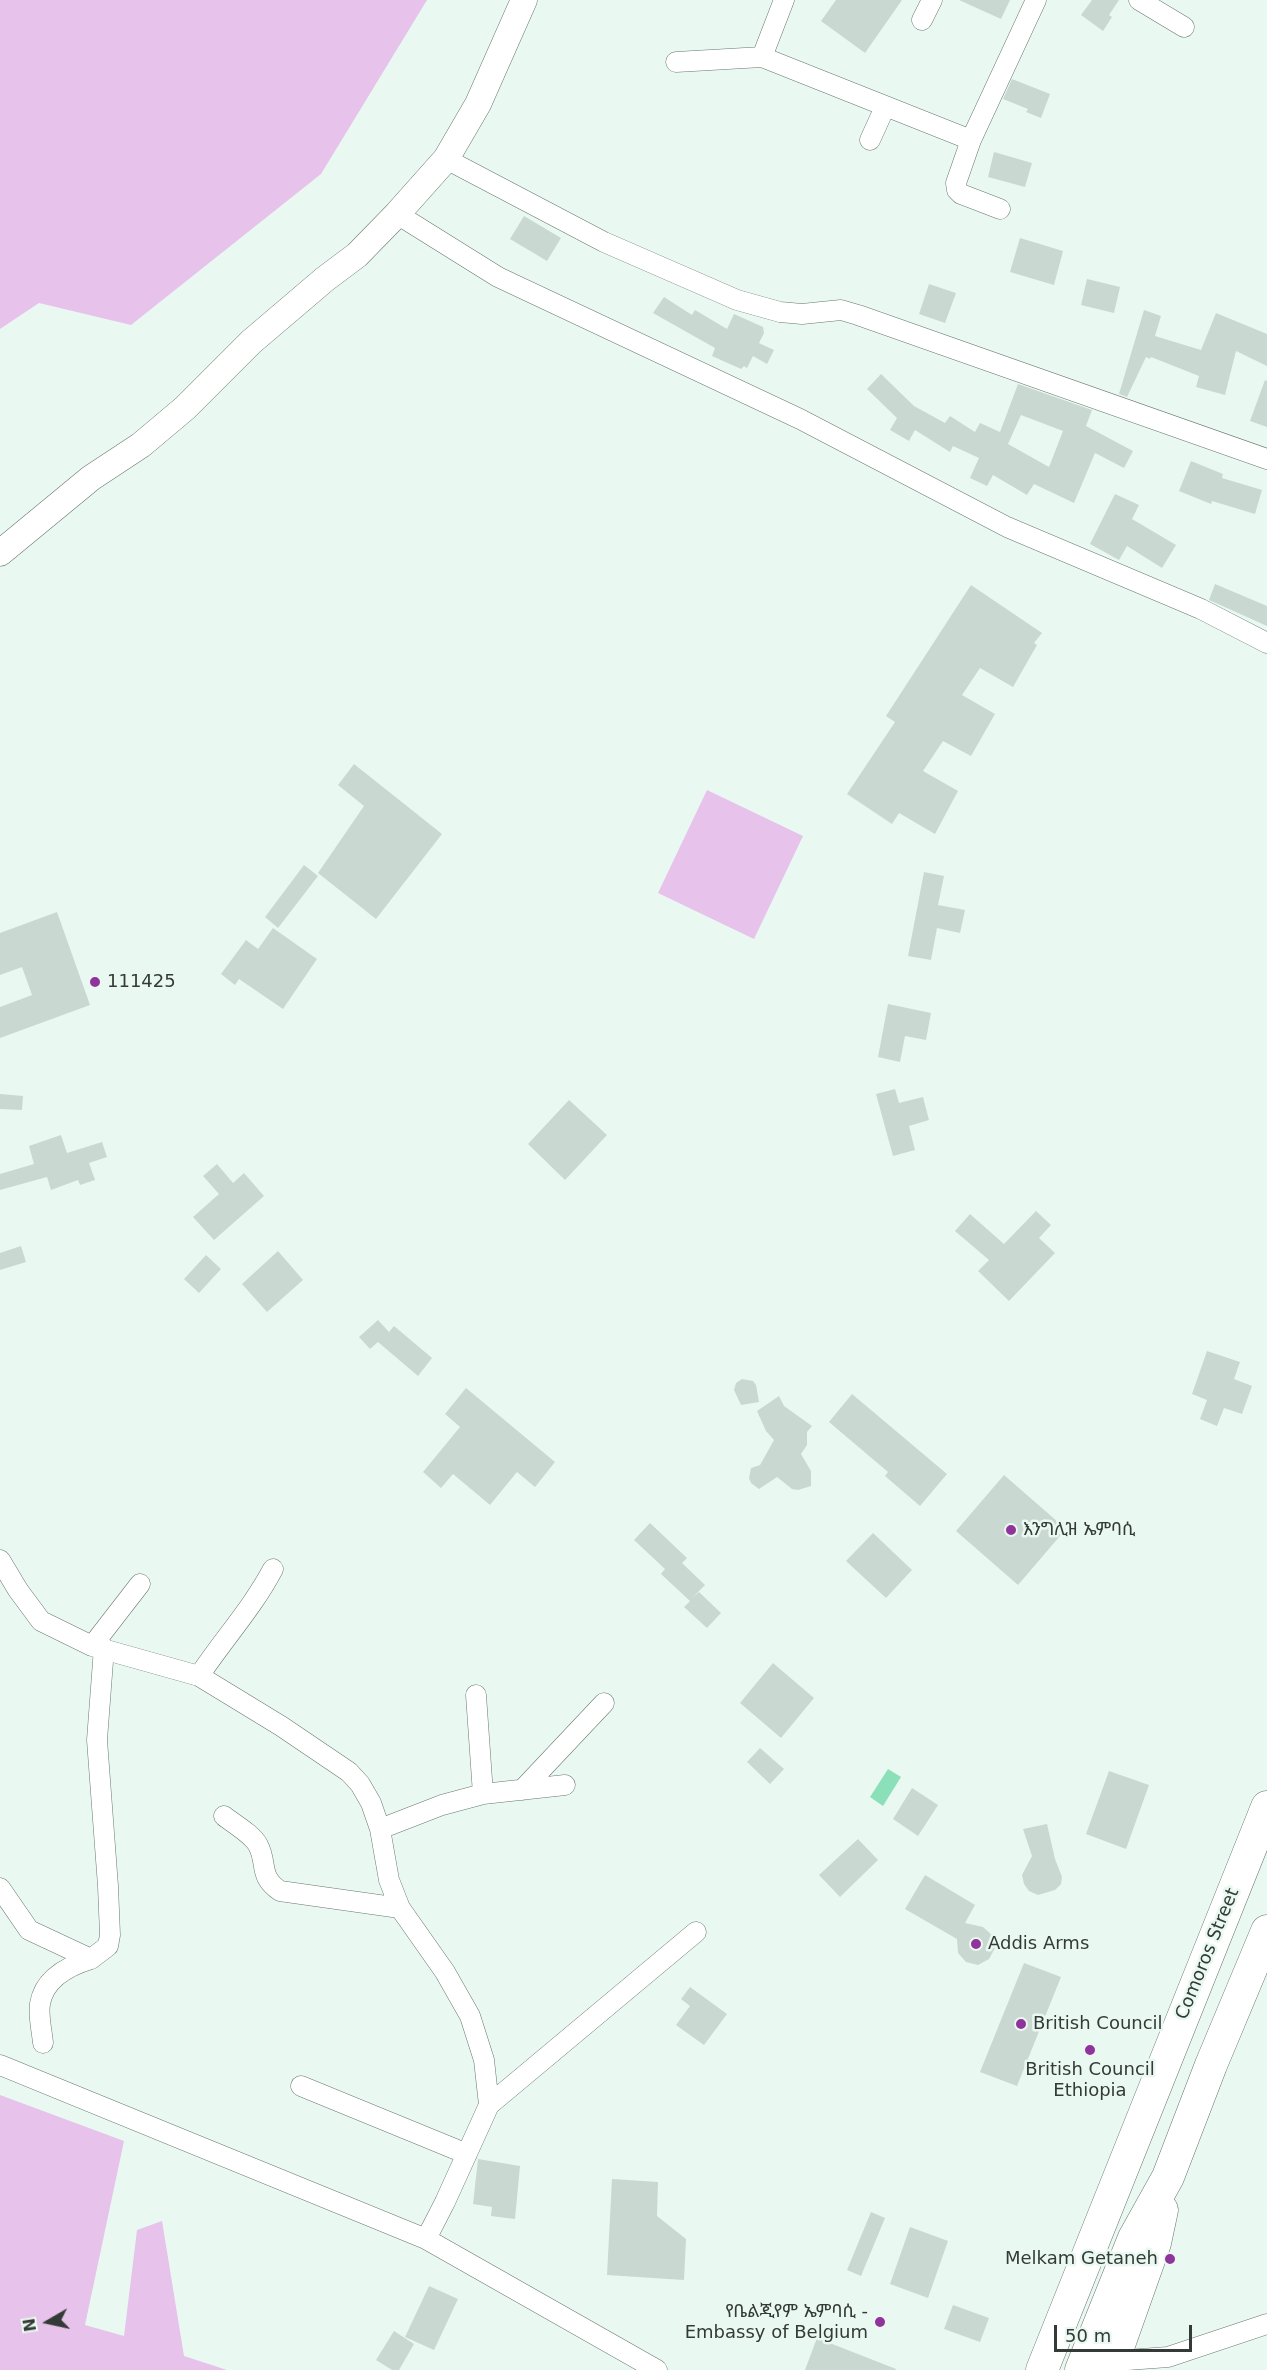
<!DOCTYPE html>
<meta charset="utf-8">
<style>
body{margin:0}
#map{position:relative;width:1267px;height:2370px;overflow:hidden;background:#e9f9f1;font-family:"DejaVu Sans",sans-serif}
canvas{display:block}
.north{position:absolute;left:18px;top:2292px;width:60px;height:60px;-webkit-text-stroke:4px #e9f9f1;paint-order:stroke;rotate:261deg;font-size:16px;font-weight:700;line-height:24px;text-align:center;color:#343a37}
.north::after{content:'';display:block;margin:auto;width:21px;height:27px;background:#343a37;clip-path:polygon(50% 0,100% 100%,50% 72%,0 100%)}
.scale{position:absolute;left:1054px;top:2325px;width:138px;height:27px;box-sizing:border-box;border:3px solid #343a37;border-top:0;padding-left:8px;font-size:18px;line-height:21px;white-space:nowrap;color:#343a37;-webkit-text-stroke:4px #e9f9f1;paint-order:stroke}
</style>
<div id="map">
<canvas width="1267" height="2370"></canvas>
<div class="north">N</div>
<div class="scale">50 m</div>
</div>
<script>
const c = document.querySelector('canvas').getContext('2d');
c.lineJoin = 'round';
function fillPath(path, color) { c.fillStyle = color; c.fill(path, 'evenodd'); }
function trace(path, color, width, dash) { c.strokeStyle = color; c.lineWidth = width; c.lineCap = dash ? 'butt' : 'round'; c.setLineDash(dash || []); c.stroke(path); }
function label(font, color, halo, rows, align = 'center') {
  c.font = font + ' "DejaVu Sans","Noto Sans Ethiopic",sans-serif'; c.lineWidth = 5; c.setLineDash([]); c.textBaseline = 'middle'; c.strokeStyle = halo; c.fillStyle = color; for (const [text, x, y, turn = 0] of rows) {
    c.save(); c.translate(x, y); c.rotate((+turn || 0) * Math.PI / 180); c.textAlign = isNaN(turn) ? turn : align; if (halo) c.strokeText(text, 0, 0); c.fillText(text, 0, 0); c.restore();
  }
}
const green = new Path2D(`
 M0,0H427L321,174L131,325L39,303L0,329Z
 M707,790L803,836L754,939L658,893Z
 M0,2095L124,2141L85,2325L124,2336L137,2230L162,2221L184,2356L227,2370H0Z`);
const water = new Path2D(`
 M888,1769L901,1777L883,1806L870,1797Z`);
const building = new Path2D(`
 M836,0H902L865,53L821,21Z
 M959,0H1010L1001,19Z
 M1092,0H1119L1109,15L1112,17L1103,31L1081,15Z
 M1012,79L1050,94L1041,118L1026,112L1028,109L1003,99Z
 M994,152L1032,163L1025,187L988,177Z
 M524,216L561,238L547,261L510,239Z
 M1020,238L1063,251L1054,285L1010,272Z
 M1087,279L1120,287L1114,313L1081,305Z
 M929,284L956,293L945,323L919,314Z
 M664,297L692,315L695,310L727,329L734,314L763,327L764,333L759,343L774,350L767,364L753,356L747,368L744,366L741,369L712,356L715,348L653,313Z
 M1144,310L1161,316L1155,336L1201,350L1216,313L1267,334V366L1236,351L1225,395L1196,387L1199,376L1151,357L1150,359L1146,357L1127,397L1119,394Z
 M881,374L914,406L945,423L950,416L975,432L980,423L1000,432L1018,384L1092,410L1086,426L1133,451L1124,468L1095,453L1074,503L1034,484L1027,495L993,475L987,486L970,478L979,458L953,446L950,452L915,430L909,441L890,430L897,418L867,389ZM1021,415L1063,431L1049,467L1008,444Z
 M1265,380L1267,381V427L1250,421Z
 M1191,461L1223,474L1222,478L1262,490L1255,514L1212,501L1211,504L1179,491Z
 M1115,494L1139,505L1132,519L1176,545L1162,568L1127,546L1119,560L1090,544Z
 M1215,584L1267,606V626L1209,600Z
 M971,585L1042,633L1034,643L1037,645L1013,687L980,668L962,695L995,714L971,756L943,741L923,771L958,791L935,834L899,813L892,824L847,794L895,722L886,716Z
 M354,764L442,834L376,919L318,873L364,806L338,785Z
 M304,865L318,876L278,928L265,917Z
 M924,872L944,876L938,905L965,910L960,933L937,928L931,960L908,956Z
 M57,912L90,1005L0,1038V1007L32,995L22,967L0,975V933Z
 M273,928L317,959L283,1009L239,979L235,985L221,974L246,940L258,949Z
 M888,1004L931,1013L926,1040L905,1036L900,1062L878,1057Z
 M895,1089L899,1103L923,1097L929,1120L909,1126L915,1150L893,1156L876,1094Z
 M0,1094L23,1096L22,1110L0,1109Z
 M569,1100L607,1135L565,1180L528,1144Z
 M61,1135L67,1153L102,1142L107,1157L89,1163L95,1180L80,1185L78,1180L51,1190L47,1177L0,1190V1174L34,1164L29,1146Z
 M217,1164L233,1183L244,1173L264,1196L214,1240L193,1217L219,1194L203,1176Z
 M1036,1211L1051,1225L1039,1238L1055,1253L1009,1301L978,1271L989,1260L955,1231L970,1214L1004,1244Z
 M21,1246L26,1262L0,1270V1253Z
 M278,1251L303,1280L267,1312L242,1284Z
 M206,1255L221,1269L199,1293L184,1279Z
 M378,1320L389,1332L394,1326L432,1358L418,1376L378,1342L370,1349L359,1337Z
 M1207,1351L1240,1362L1234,1379L1252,1386L1242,1414L1224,1408L1217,1426L1200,1419L1207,1400L1192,1394Z
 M742,1379L753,1381L756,1385L759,1402L741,1405L734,1390L736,1383Z
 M466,1388L555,1462L535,1487L517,1472L490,1505L453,1474L441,1488L423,1472L460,1427L445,1414Z
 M852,1394L947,1474L920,1506L885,1476L888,1472L829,1422Z
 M779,1396L784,1406L812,1426L807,1432V1445L801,1454L811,1471V1486L798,1490L792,1489L777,1477L759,1489L751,1483L749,1478L751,1468L760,1465L774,1440L766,1431L757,1411Z
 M1004,1475L1066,1529L1018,1585L956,1531Z
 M650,1523L687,1558L682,1563L705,1585L691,1599L699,1592L721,1613L707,1628L684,1607L690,1601L661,1574L665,1569L634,1540Z
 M873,1533L912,1570L886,1598L846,1561Z
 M773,1663L814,1698L781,1738L740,1703Z
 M760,1748L784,1769L770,1784L747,1762Z
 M1109,1771L1149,1785L1126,1849L1086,1834Z
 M912,1788L938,1805L918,1836L893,1819Z
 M1047,1824L1055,1859L1062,1877L1061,1884L1055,1890L1038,1895L1029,1891L1024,1884L1022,1875L1032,1856L1023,1829Z
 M858,1839L878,1860L840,1897L819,1875Z
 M925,1875L975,1905L965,1923L983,1927L993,1936L995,1948L989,1959L978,1965L966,1962L958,1953L957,1939L905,1909Z
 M1024,1963L1061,1977L1017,2086L980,2072Z
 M690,1987L727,2014L704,2045L676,2025L690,2006L681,1999Z
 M478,2159L520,2166L515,2219L491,2216L492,2207L473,2204Z
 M612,2179L658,2182L657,2216L686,2239L684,2280L607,2275Z
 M871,2212L885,2218L861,2276L847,2270Z
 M910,2227L948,2241L928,2298L890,2284Z
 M429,2286L458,2299L434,2350L405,2337Z
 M953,2305L989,2318L980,2342L944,2329Z
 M394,2331L414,2344L399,2370H392L376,2360Z
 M817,2338L896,2369V2370H805Z`);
const minor = new Path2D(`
 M1139,0L1184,27
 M922,20L932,0
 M762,57L784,0
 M676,62L762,57L971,140
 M870,140L885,107
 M446,159L604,242L737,300L780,312L802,314L841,310L858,315L1267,459
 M1000,209L961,194L957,190L956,183L971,140L1036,0
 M397,214L498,277L800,419L1007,527L1201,609L1267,643
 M0,1560L18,1590L41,1621L92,1646L199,1676L281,1726L349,1772L360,1784L371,1803L380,1829L389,1880L400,1908L445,1972L470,2016L484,2060L489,2105
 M92,1646L140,1584
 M199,1676C223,1640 253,1607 273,1569
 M476,1695L483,1794
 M522,1790L604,1703
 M224,1816C234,1824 252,1834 258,1845C268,1864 258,1876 280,1891L400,1908
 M380,1829L442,1805L483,1794L565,1785
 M0,1888L29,1930L91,1959L108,1946L110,1935L108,1886L97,1740L104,1648
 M43,2043C42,2031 38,2016 40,2004C44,1978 68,1966 91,1959
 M0,2065L426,2239L657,2370
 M301,2086L467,2154
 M426,2239L445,2202L489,2105L696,1932
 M1114,2361L1168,2357L1267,2324`);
const tertiary = new Path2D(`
 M0,553L91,478L141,445L185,408L251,342L325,279L357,255L397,214L446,159L478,104L524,0`);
const primary = new Path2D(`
 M1042,2370L1267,1807
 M1081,2370L1134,2238L1168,2177L1211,2065L1267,1931
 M1110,2370L1155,2243L1162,2210`);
const markers = [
 [95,982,6,"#91339c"],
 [1011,1530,6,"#91339c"],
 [976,1944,6,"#91339c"],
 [1021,2024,6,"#91339c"],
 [1090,2050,6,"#91339c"],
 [1170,2259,6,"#91339c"],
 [880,2322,6,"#91339c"]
];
const poiNames = [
 ["111425",107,982],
 ["እንግሊዝ ኤምባሲ",1023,1530],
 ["Addis Arms",988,1944],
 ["British Council",1033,2024],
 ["British Council",1090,2070,"center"],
 ["Ethiopia",1090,2091,"center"],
 ["Melkam Getaneh",1158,2259,"right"],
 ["የቤልጂየም ኤምባሲ -",868,2312,"right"],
 ["Embassy of Belgium",868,2333,"right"]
];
const streetNames = [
 ["Comoros Street",1208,1954,-68]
];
fillPath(green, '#e7c2eb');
fillPath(water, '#8be0b9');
fillPath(building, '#c9d9d1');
trace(minor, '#697770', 21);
trace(tertiary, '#697770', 27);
trace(primary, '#697770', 33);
trace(minor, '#fff', 20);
trace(tertiary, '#fff', 26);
trace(primary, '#fff', 32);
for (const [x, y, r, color] of markers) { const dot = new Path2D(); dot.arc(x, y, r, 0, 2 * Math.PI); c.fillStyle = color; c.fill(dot); trace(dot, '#e9f9f1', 2); }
label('18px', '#343a37', '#e9f9f1', poiNames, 'left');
label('18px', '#343a37', '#e9f9f1', streetNames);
</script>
